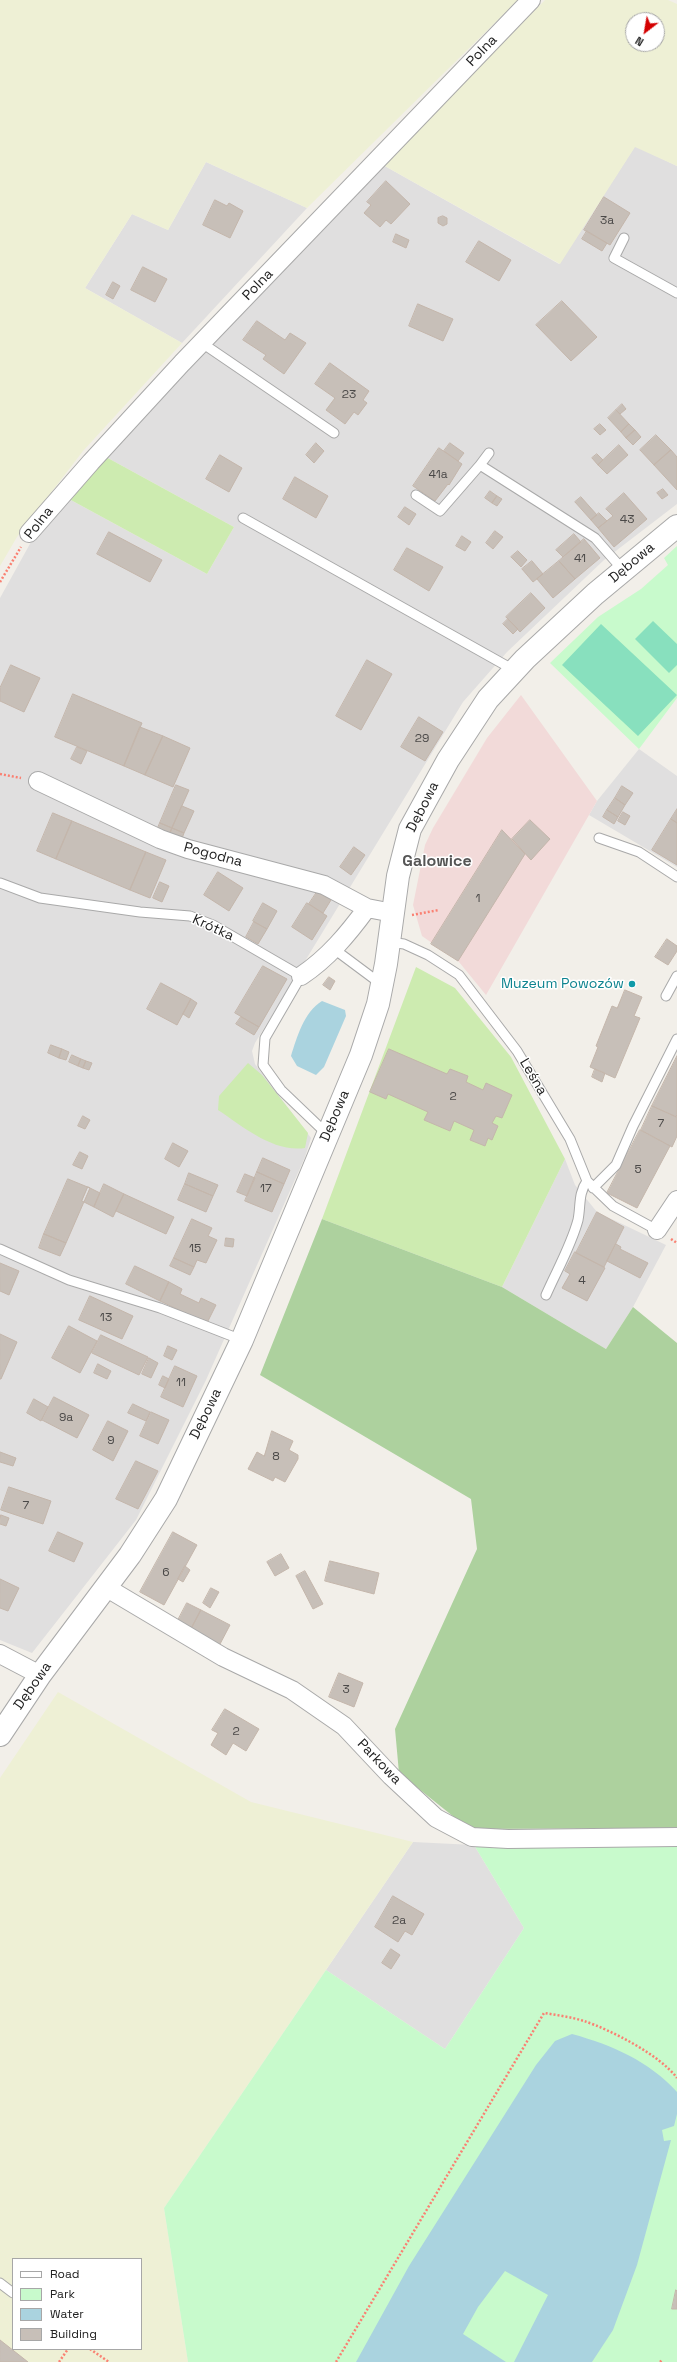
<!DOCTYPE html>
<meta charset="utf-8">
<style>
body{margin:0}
#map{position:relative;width:677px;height:2362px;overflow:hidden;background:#f2efe9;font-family:"Space Grotesk",sans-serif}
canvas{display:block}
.legend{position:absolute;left:12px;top:2258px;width:130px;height:92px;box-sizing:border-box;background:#fff;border:1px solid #a7a7a7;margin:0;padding:5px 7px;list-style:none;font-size:12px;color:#222}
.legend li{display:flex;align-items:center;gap:8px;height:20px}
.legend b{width:20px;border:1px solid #a7a7a7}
.north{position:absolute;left:625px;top:12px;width:40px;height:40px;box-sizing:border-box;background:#fff;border:1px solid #a7a7a7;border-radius:50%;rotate:211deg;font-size:11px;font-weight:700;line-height:16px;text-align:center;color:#222}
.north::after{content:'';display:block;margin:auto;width:14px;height:18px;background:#d40000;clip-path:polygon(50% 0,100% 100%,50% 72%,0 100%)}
</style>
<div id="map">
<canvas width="677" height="2362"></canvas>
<ul class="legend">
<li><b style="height:5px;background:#fff"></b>Road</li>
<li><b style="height:11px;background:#c8facc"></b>Park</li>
<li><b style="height:11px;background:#aad3df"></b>Water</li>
<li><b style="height:11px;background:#c7bfb8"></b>Building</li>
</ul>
<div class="north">N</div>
</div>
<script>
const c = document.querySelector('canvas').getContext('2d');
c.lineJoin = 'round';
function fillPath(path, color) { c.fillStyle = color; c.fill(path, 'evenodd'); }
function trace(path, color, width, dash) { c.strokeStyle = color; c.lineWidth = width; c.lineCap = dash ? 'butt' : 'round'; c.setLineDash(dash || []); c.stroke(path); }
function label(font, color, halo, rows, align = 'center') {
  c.font = font + ' "Space Grotesk",sans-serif'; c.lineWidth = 3; c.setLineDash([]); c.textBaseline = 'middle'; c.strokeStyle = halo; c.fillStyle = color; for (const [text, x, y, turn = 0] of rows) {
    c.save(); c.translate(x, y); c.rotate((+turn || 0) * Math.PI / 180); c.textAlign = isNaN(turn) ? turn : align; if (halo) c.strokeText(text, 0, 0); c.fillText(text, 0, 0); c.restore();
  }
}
const residential = new Path2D(`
 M635,146L677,166V504L604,560L507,652L463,702L255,1043L252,1051L255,1064L311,1138L305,1157L206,1380L136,1520L32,1653L0,1640V598L31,542L69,499L207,574L234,527L106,457L383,165L559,264Z
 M206,162L307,208L182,343L85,288L132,214L168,230Z
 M639,749L677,776V867L589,815L597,801Z
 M565,1159L575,1185L597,1212L666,1245L633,1307L606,1349L502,1287Z
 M413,1842L474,1845L524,1928L445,2049L326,1970Z`);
const commercial = new Path2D(`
 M521,695L597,801L486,995L459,962L422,936L413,905L425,845L433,828L487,738Z`);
const farmland = new Path2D(`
 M0,0H518L307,208L206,162L168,230L132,214L85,288L182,343L83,451L17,537L0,566Z
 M545,0H668L677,4V166L635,147L560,264L383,165ZM633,20H657V44H633Z
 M58,1692L251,1802L413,1842L164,2208L188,2362H0V1778ZM13,2259H141V2349H13Z`);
const grass = new Path2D(`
 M106,457L234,527L207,574L69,499Z
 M416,967L455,988L511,1057L565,1159L502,1287L322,1219Z
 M248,1063L262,1075L308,1133L305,1148C274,1153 242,1126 218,1110L219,1096Z`);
const forest = new Path2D(`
 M322,1219L502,1287L606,1349L633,1307L677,1343V1828L469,1829L399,1773L395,1729L477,1549L471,1499L260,1375Z`);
const park = new Path2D(`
 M677,546V698L639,749L550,663L598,617L641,589L668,565L664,558Z
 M677,1844V2362H188L164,2208L326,1970L445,2049L524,1928L474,1845Z`);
const pitch = new Path2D(`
 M653,621L677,644V665L669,673L635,639Z
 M601,624L677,695L638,736L562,665Z`);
const water = new Path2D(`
 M322,1001L345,1010L346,1016L324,1067L316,1075L297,1066L291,1056C297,1037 304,1012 322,1001Z
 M572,2034C612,2045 649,2061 677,2092V2114L674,2126L662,2130L664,2141L671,2140L637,2265L613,2330L592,2362H514L548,2295L505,2271L478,2307L463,2334L506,2362H356L409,2266L536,2065L555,2041Z`);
const building = new Path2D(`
 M386,181L410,204L391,224L386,220L380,227L364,213L371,205L367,202Z
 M604,197L630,213L610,245L584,230Z
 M215,200L227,206L229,203L243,211L230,238L203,225Z
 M443,216L447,218V224L443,226L438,223V218Z
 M587,231L607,243L602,251L582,239Z
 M396,234L409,240L406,248L393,242Z
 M479,241L511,260L499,281L466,262Z
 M143,267L167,279L155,302L131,290Z
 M113,282L120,286L113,299L106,295Z
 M562,301L597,337L571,361L536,325Z
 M418,304L453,319L443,341L409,326Z
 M257,321L285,340L290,333L306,343L284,374L263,359L266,355L243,340Z
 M330,363L369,391L363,400L367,403L358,415L354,412L345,424L326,410L335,398L315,384Z
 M622,404L626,409L620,414L616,410Z
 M616,410L629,424L621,432L608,418Z
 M600,424L606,430L600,435L594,429Z
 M629,424L635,430L626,438L621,432Z
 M635,430L641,437L633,445L626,438Z
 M656,435L671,450L654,465L640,450Z
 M316,443L324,451L314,463L306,455Z
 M450,443L464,453L458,461L444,451Z
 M619,445L628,455L607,474L598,465Z
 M439,448L462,464L449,485L448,484L435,501L413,486Z
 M671,450L677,457V490L654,465Z
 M597,454L603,460L598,465L592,458Z
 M220,455L242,468L229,492L206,479Z
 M295,477L328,496L316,518L283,499Z
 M663,489L668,495L662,499L657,493Z
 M490,491L497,496L492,503L485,498Z
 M624,493L647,519L614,547L598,528L613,516L606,509Z
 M497,496L502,499L497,506L492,503Z
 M581,497L597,515L591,520L575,502Z
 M405,507L416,514L409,525L398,517Z
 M599,513L607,521L598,528L591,520Z
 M495,531L503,537L493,549L486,543Z
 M109,532L162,560L150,582L97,554Z
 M574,534L581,542L563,557L556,550Z
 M462,536L471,542L465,551L456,546Z
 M584,539L600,558L575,579L559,561Z
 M407,548L443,567L429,591L394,570Z
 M518,551L527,560L521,567L511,557Z
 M532,561L543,574L533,582L522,569Z
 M559,561L575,579L553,598L537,579Z
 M531,593L545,608L520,632L506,617Z
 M508,619L518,629L513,634L503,624Z
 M367,660L392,674L361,730L336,716Z
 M11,665L40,678L24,712L0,701V688Z
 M73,694L142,723L124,766L55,737Z
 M419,717L443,732L425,761L401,747Z
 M140,727L163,736L145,775L124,766Z
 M163,736L190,748L173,787L145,775Z
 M77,747L87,751L81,764L71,759Z
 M176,785L189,790L172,828L160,823Z
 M622,786L633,793L625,805L615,798Z
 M615,798L625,805L618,817L607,810Z
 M182,806L194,811L184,833L172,828Z
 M677,809V823L671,819Z
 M607,810L618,817L614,824L603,817Z
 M623,812L630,816L625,825L618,821Z
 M53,813L72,821L56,859L37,851Z
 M671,819L677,823V865L652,850Z
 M530,820L550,839L531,860L512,839Z
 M72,821L146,852L130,890L56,859Z
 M160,823L172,828L169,836L157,830Z
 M172,828L184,833L181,841L169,836Z
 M502,830L525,854L458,961L431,944Z
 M354,847L365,855L351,875L340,867Z
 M146,852L166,860L150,898L130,890Z
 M218,872L243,888L229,911L204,895Z
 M160,882L169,886L162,902L153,898Z
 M317,892L331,900L323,913L309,904Z
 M263,903L277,911L267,929L253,921Z
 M307,903L327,916L312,940L292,927Z
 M254,922L267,929L258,944L246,937Z
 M667,939L677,946V951L668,965L655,957Z
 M263,966L287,979L259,1027L235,1013Z
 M329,977L335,981L330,990L323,985Z
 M161,983L191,999L177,1025L147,1009Z
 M625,990L642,997L634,1016L640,1018L615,1078L590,1067L598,1047L596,1046L612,1006L617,1008Z
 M191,999L197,1003L189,1018L183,1014Z
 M241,1017L259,1027L254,1035L236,1024Z
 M51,1045L62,1049L59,1058L48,1053Z
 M62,1049L69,1052L66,1060L59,1058Z
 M389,1049L447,1074L450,1069L468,1076L466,1082L483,1090L486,1083L512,1095L502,1118L496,1116L492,1123L498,1126L492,1140L488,1138L485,1146L470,1140L474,1130L454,1121L450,1131L424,1120L428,1112L388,1094L386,1099L370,1092Z
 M72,1055L81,1059L78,1066L69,1062Z
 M677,1056V1114L676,1117L652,1106Z
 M81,1059L86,1061L83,1068L78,1066Z
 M86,1061L92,1063L89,1070L83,1068Z
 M595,1069L605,1073L602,1082L592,1077Z
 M652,1106L677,1117V1136L672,1147L641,1130Z
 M83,1116L90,1120L85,1129L78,1126Z
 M640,1130L670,1146L637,1208L607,1193Z
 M173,1143L188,1151L179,1167L165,1159Z
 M80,1152L88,1156L82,1169L73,1165Z
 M263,1158L290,1170L284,1184L257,1172Z
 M257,1172L284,1184L272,1212L245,1201Z
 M189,1173L218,1185L213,1196L185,1184Z
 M245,1174L255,1178L247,1196L237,1192Z
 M68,1179L90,1188L66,1243L44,1234Z
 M104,1184L124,1194L113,1217L94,1207Z
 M185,1184L213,1196L206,1212L178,1200Z
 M88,1187L100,1193L94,1207L82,1201Z
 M124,1194L174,1217L166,1234L116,1211Z
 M597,1212L624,1227L604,1267L576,1253Z
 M192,1219L212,1228L208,1236L217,1240L206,1263L197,1260L194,1267L174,1258Z
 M44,1234L66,1243L60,1256L39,1248Z
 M226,1238L234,1239L233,1247L225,1246Z
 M616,1244L621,1247L620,1249L648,1263L640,1278L607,1261Z
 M575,1252L605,1268L587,1301L562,1288L570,1274L565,1271Z
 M174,1258L194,1267L190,1275L170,1266Z
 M0,1263L19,1271L9,1295L0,1291Z
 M135,1266L169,1282L160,1301L126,1284Z
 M169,1282L182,1289L180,1294L199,1303L201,1298L216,1305L207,1323L160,1301Z
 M90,1296L133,1316L122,1339L79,1320Z
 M69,1326L97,1341L80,1373L52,1358Z
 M0,1334L17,1342L1,1379H0Z
 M101,1335L148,1357L139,1375L92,1353Z
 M168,1346L177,1350L172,1360L164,1356Z
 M149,1358L158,1363L151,1378L142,1374Z
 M98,1364L111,1371L107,1379L94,1373Z
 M175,1366L197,1376L183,1407L161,1397Z
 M163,1376L169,1379L165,1388L159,1385Z
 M54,1397L89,1415L77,1438L42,1420Z
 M34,1399L48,1407L41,1421L27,1413Z
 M133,1404L150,1412L146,1421L128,1413Z
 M151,1412L169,1420L158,1444L140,1436Z
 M108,1421L128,1431L113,1461L93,1450Z
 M272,1431L293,1441L289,1450L298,1455V1459L285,1482L275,1477L273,1481L248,1469L257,1452L264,1456Z
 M0,1452L16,1458L13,1466L0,1462Z
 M136,1461L158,1471L138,1509L116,1499Z
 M9,1487L51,1501L43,1524L1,1510Z
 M1,1515L9,1518L6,1526L0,1524Z
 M58,1532L83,1543L74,1562L49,1551Z
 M173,1532L197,1545L164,1605L140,1592Z
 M281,1554L289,1568L275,1576L267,1562Z
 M330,1561L379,1573L374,1594L325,1581Z
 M185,1566L190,1570L183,1582L178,1579Z
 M305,1571L323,1604L313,1609L296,1576Z
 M0,1579L19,1588L8,1611L0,1608Z
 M211,1588L219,1592L210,1608L203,1603Z
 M187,1603L201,1610L190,1631L176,1624Z
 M201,1610L230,1625L219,1646L190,1631Z
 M339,1673L363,1683L354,1707L329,1697Z
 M225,1709L259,1729L246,1751L233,1743L226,1755L211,1745L218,1733L212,1730Z
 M393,1896L424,1914L412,1935L405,1931L398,1942L375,1927Z
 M391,1949L400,1955L391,1969L382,1963Z
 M676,2290L677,2291V2309H672Z
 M0,2340L28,2362H0Z`);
const path = new Path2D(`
 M0,582L21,547
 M0,774L21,778
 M412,915L439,910
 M671,1239L677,1243
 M90,2349L109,2362
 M59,2362L68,2349
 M336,2362L544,2013C557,2015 571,2017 584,2021C611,2030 660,2055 677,2078
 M660,2362L662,2360`);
const service = new Path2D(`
 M624,238L614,258L677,293
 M202,343L334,433
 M480,465L489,453
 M416,495L440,511L480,465L595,538L623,570
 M243,518L514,670
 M599,838L639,852L677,877
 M0,883L40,898L140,912L190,916L213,925L301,976L265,1038L263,1065L281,1090L327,1134
 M389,942L404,944L428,955L459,975L517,1051L570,1139L587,1181L613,1206L657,1230
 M334,949L381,984
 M666,996L677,976
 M593,1188L616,1165L633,1126L677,1039
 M0,1249L69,1280L160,1308L242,1340
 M546,1295C557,1270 571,1246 578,1220C581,1205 578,1194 587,1181
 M0,2283L13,2293`);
const minor = new Path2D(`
 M29,533L91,462L182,363L531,0
 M38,781L160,839L188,849L324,885L367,908L393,913
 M301,976C328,958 348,934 367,908
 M657,1230L677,1200
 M107,1588L223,1657L292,1690L344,1726L391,1776L436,1818L472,1837L508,1839L677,1837
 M0,1654L40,1675`);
const tertiary = new Path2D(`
 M0,1735L40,1675L130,1555L166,1499L242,1340L361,1055L378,1004L386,964L398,876L410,829L448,760L488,699L525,659L595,594L677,526`);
const markers = [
 [632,984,4,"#0f9aa8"]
];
const numberNames = [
 ["3a",607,221],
 ["23",349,395],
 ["41a",438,475],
 ["43",627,520],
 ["41",580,559],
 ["29",422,739],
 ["1",478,899],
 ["2",453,1097],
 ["7",661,1124],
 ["5",638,1170],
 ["17",266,1189],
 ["15",195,1249],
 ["4",582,1281],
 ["13",106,1318],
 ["11",181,1383],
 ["9a",66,1418],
 ["9",111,1441],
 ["8",276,1457],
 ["7",26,1506],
 ["6",166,1573],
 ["3",346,1690],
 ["2",236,1732],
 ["2a",399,1921]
];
const streetNames = [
 ["Polna",482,51,-46],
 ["Polna",258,285,-46],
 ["Polna",39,523,-52],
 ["Dębowa",632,563,-40],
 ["Dębowa",423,807,-63],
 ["Pogodna",213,855,15],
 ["Krótka",213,928,25],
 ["Leśna",533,1077,59],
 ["Dębowa",335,1116,-67],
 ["Dębowa",206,1414,-64],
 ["Dębowa",33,1686,-55],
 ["Parkowa",379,1762,46]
];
const cultureNames = [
 ["Muzeum Powozów",624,984]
];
const quarterNames = [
 ["Galowice",437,862]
];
fillPath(residential, '#e0dfdf');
fillPath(commercial, '#f2dad9');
fillPath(farmland, '#eef0d5');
fillPath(grass, '#cdebb0');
fillPath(forest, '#add19e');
fillPath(park, '#c8facc');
fillPath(pitch, '#88e0be');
fillPath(water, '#aad3df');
fillPath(building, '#c7bfb8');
trace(building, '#c4b6ab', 1);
trace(service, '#a9a9a9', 11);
trace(minor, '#a9a9a9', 20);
trace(tertiary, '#a9a9a9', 24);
trace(path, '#fa8072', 2.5, [2, 2]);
trace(service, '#fff', 9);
trace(minor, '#fff', 18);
trace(tertiary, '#fff', 22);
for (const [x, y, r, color] of markers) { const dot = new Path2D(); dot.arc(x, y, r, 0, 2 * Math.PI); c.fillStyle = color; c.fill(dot); trace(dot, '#fff', 1.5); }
label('12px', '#4b4948', null, numberNames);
label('14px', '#222', '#fff', streetNames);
label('14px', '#0d838f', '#fff', cultureNames, 'right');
label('bold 16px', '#555', '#fff', quarterNames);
</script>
